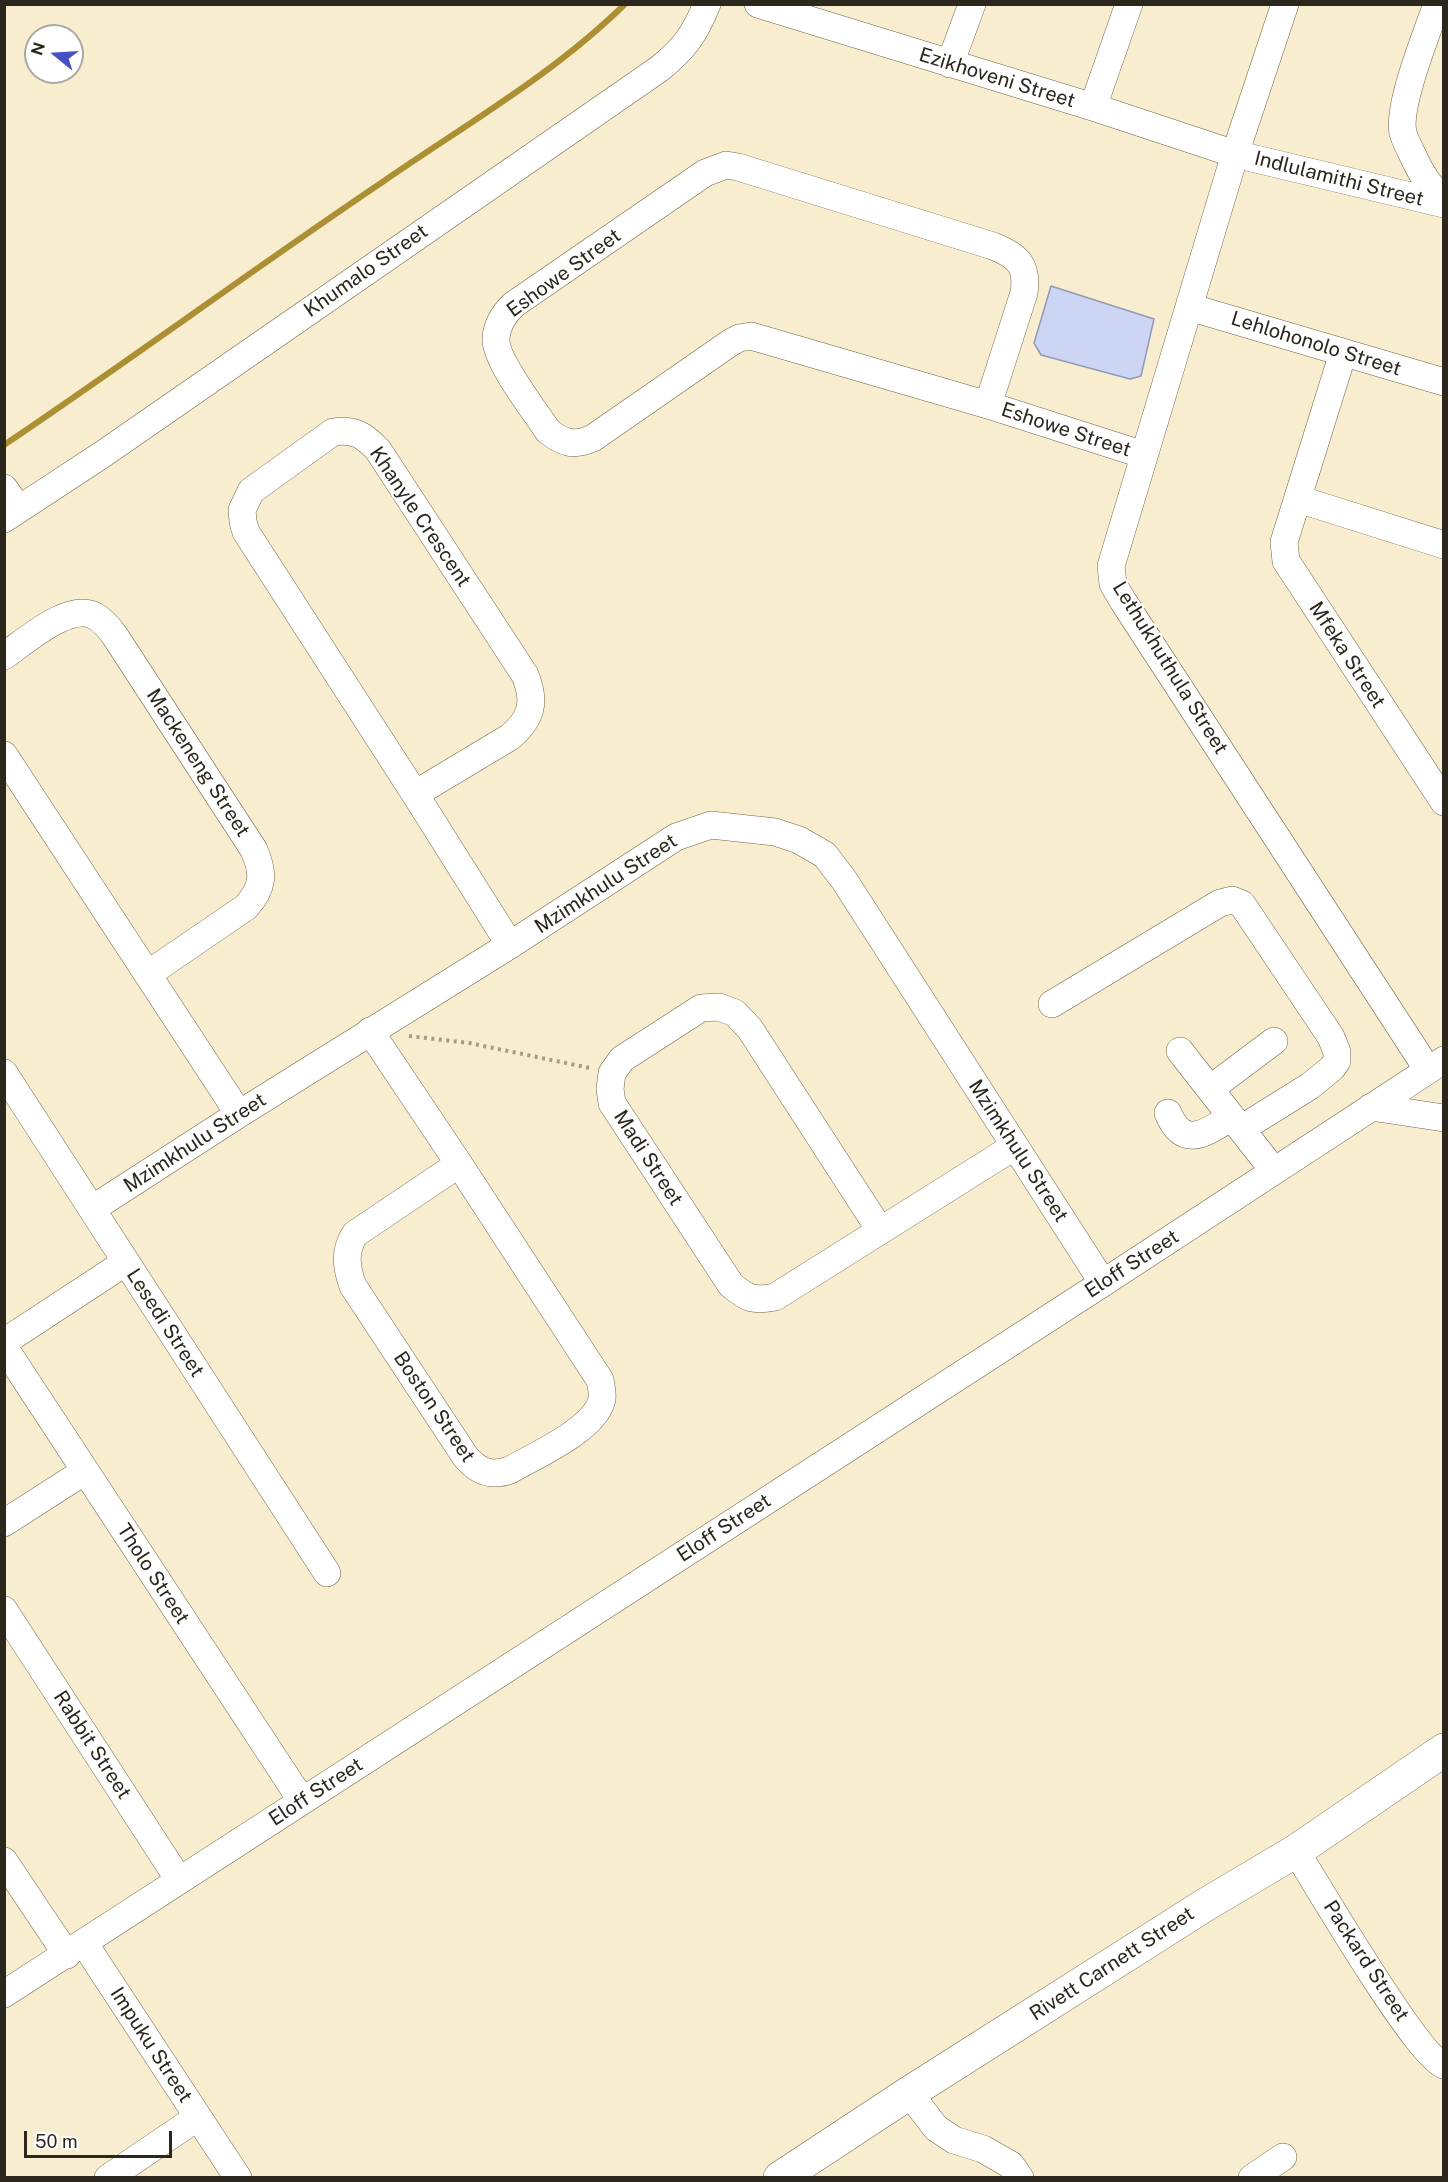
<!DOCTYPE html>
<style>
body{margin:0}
#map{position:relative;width:1448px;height:2182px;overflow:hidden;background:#f8edcf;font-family:"Public Sans",sans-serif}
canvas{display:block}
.frame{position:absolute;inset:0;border:6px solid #2b271c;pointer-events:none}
.north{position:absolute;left:24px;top:24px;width:60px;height:60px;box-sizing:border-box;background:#fff;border:2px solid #aaa9a4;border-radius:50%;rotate:288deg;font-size:16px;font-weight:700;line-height:24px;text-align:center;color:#2b271c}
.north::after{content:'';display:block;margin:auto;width:21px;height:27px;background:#4850c5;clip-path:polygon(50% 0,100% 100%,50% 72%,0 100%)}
.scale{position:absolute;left:24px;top:2131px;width:148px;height:27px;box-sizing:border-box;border:3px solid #2b271c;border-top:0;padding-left:8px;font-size:18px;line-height:21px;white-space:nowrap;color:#2b271c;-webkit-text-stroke:4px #fff;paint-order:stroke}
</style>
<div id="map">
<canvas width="1448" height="2182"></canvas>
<div class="frame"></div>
<div class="north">N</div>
<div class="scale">50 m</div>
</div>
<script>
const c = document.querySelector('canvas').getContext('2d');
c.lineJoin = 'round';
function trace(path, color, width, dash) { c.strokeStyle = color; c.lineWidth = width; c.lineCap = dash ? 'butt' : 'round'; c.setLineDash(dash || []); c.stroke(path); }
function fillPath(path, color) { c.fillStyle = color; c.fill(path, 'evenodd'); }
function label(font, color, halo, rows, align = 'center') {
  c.font = font + ' "Public Sans",sans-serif'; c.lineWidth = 4.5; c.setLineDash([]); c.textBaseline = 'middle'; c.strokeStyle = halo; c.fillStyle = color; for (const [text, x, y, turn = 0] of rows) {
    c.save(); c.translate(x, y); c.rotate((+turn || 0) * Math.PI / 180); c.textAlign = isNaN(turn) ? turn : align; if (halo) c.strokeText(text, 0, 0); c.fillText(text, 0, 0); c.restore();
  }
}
const stream = new Path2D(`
 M4,445C132,359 256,267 384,181C465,125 554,74 625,4`);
const building = new Path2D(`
 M1051,286L1154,319L1141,376L1130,379L1041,355L1034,343Z`);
const path = new Path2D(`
 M409,1036L469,1043L590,1068`);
const minor = new Path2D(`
 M758,4L1093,107L1235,154L1444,204
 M1285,4L1235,154L1111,566L1113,584L1123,601L1428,1070
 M1437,4C1427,33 1397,106 1403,133C1406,143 1412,153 1416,162C1423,177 1431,189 1444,199
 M950,64L972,4
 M1093,107L1129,4
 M1189,307L1444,382
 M1343,353L1284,542L1286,561L1444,802
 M988,405L1024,293C1028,265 1018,256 993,246L738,167L726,165L705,173L513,305C504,314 497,324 496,338C494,359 535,411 548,431C564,444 575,446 593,438L730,343L739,338L751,336L988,405L1144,455
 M4,488L19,509
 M1298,499L1444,545
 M4,519L103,454L659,69C684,49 695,34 707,4
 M4,656C26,641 69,602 95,616C104,621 110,629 115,636L254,850C264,873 264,887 246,907L148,974
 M4,755L239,1114
 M415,794L510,737C532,718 536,702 525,675L378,450C364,435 354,429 333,432L251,491L242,510L243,522L246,532L415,794L510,945
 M1052,1004L1220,903L1232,900L1242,904L1331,1037L1337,1052V1061L1332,1068L1310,1086L1241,1129
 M370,1031L459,1164L600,1380C601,1386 603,1392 602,1399C596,1429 536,1455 510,1470C491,1477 477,1471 465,1456L353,1286C346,1267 344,1251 355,1234L459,1164
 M1180,1051L1274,1171
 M4,1073L327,1573
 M1210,1089L1274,1041
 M1371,1107L1444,1118
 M1168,1113C1184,1151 1206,1132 1232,1117
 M92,1209L239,1114L510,945L676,837L711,825L775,832L799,840L825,855L844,880L1103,1283
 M880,1230L750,1029L735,1013L719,1007L701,1008L622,1059L612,1073L610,1089L612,1103L731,1285C748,1299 753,1301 775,1297L1015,1146
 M4,1342L126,1262
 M4,1347L302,1801
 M4,1523L85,1471
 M4,1610L179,1880
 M1296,1851C1317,1885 1418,2057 1444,2065
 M4,1861L67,1955
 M84,1943L238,2178
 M4,1994L1103,1283L1444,1060
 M909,2093L936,2128L954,2140L983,2149L1011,2165L1020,2178
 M108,2178L198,2117
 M1252,2178L1283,2157`);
const major = new Path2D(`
 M780,2178L909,2093L1205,1905L1296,1851L1444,1750`);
const streetNames = [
 ["Ezikhoveni Street",997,78,17],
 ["Indlulamithi Street",1339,179,14],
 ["Khumalo Street",366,271,-35],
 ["Eshowe Street",564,273,-36],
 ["Lehlohonolo Street",1316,344,17],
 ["Eshowe Street",1066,430,18],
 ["Khanyle Crescent",420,517,56],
 ["Mfeka Street",1347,655,57],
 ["Lethukhuthula Street",1170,668,58],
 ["Mackeneng Street",198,763,57],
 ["Mzimkhulu Street",606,884,-33],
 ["Mzimkhulu Street",195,1143,-33],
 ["Mzimkhulu Street",1018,1151,57],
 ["Madi Street",648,1158,57],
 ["Eloff Street",1132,1264,-33],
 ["Lesedi Street",165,1323,57],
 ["Boston Street",434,1407,56],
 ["Eloff Street",724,1528,-33],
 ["Tholo Street",153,1574,57],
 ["Rabbit Street",92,1745,57],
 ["Eloff Street",316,1792,-33],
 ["Packard Street",1366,1961,57],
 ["Rivett Carnett Street",1112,1964,-33],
 ["Impuku Street",151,2045,57]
];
trace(stream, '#ac8f33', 6);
fillPath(building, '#cdd5f5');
trace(building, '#939ab5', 1.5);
trace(minor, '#6e644a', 28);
trace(major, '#6e644a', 34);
trace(path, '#a49c86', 4, [3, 4.5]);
trace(minor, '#fff', 27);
trace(major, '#fff', 33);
label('20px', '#2b271c', '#fff', streetNames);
</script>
